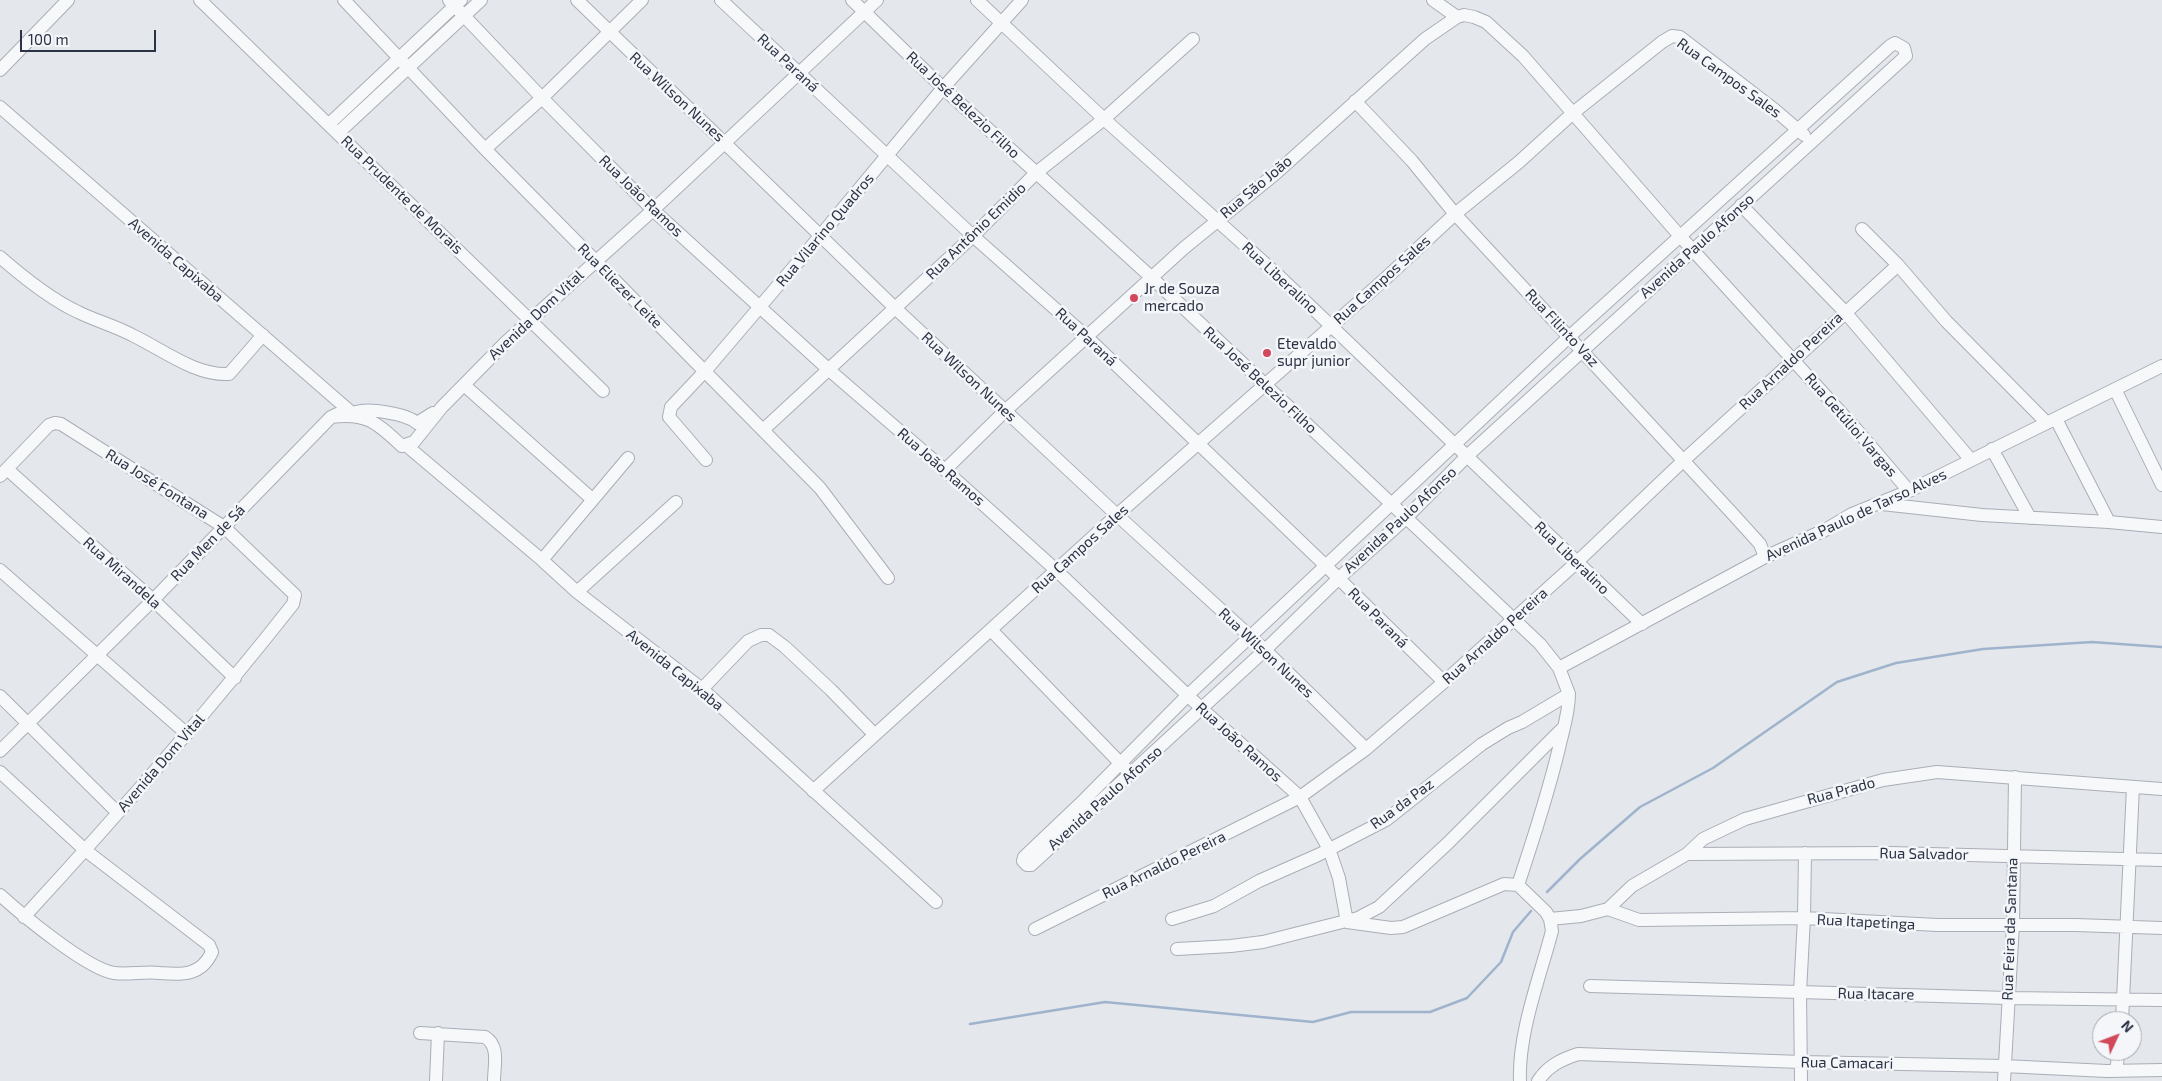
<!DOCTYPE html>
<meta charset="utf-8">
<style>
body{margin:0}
#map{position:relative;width:2162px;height:1081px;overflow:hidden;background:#e4e7ec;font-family:"Exo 2",sans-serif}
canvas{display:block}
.north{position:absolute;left:2092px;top:1011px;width:50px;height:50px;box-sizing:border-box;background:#f4f6f9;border:1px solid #a4a8b1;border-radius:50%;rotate:47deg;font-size:14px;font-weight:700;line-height:20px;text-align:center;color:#2b3445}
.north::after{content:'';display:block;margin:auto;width:18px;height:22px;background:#d1495b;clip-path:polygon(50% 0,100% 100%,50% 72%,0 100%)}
.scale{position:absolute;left:20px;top:30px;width:136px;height:22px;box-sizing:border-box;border:2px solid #2b3445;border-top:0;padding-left:6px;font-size:15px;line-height:18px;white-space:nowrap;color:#2b3445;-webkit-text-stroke:4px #f4f6f9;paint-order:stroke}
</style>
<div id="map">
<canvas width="2162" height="1081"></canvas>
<div class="north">N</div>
<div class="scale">100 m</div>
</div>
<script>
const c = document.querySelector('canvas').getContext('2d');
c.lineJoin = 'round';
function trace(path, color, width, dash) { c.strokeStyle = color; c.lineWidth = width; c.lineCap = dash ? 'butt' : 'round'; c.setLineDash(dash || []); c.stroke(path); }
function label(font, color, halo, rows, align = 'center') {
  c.font = font + ' "Exo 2",sans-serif'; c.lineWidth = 5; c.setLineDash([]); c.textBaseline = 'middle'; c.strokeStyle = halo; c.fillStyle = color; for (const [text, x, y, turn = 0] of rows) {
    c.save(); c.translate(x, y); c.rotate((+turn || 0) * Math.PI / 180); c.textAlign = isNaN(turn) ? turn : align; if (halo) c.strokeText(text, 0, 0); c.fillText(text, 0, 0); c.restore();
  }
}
const stream = new Path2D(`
 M1547,892L1580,859L1640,807L1713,768L1837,682L1896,663L1983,649L2092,642L2162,647
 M970,1024L1105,1002L1313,1022L1351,1012H1430L1467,998L1501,962L1513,932L1531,911`);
const minor = new Path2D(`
 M200,0L603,391
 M344,0L485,149L820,488L888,578
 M449,0L542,98L653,210L828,369L945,470L1056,570L1202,709L1300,797L1329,849L1339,878L1347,922L1391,928L1403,927L1504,884L1518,885L1546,912L1550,919L1552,931C1540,977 1518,1033 1520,1081
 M577,0L894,307L1117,515L1265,650L1366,749
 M721,0L973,236L1087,337L1326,566L1444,682
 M852,0L943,88L1151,277L1540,644L1559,668L1765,557L1825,530L1852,514L1909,491L2162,366
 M977,0L1104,119L1279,276L1642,624
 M1433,0L1457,17
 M1895,43L1904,48L1906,56L1467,456L1406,518L1338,579L1265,650L1031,865H1027L1023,861L1024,857L1084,800L1188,695L1570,336L1890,46Z
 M0,70L68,0
 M1355,101L1412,161L1455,214L1731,512L1760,544L1765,557
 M0,107L352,413
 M329,124L461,0
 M338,133L481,0
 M485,149L542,98L642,0
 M1741,205L1845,312L1971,460
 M1862,229L1898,265L1946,321L2047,423
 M0,257C23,277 50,299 78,312C96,321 116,326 134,336C163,350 196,376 229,374L263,335
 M464,385L592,499
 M2115,389L2162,485
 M356,412C370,408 407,414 417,423L433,413
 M331,417C367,412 377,423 402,446L414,442L442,407L506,342L653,210L877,0
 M2056,419L2109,522
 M763,430L973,236L1036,173L1104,119L1193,39
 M407,446L542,560L577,592L702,689L936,902
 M1992,449L2030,518
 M706,460L669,417L671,407L706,370L821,235L943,88L1022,0
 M7,469L153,600L235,678
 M945,470L1005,411L1184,248L1275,174L1425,39L1457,17L1464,15L1474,17L1486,22L1523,56L1679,235L1856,429L1909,491
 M0,476L49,425L55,423L61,424L224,527L295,595L293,604C208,712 117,816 24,917
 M1882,504L1982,515L2109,522L2162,527
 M542,560L628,458
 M0,570L187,734
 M577,592L676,502
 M991,630L1126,769
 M702,689L748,641L761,635H769L785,647L831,690L874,734
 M0,696L117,812
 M0,751L153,600L331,417L337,414
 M0,772L85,850L209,945L212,952C201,976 182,975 160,973C145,971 129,975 114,973C87,969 21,914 0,895
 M813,791L1117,515L1386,278L1455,214L1519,162L1573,113L1662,42L1672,36L1680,37L1775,110L1804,135
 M1687,854L1890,853L2162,860
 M1518,885C1533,840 1548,794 1559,748C1563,730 1569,713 1569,694
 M1608,909L1639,920L1804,918L1937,925H2076L2162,928
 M1172,919L1214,906L1259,881L1318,855L1386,820L1482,744L1508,728L1522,722L1569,694L1559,668
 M1550,919L1581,916L1608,909L1632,886L1687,854L1703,839L1745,819L1883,780L1937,772L2162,789
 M1035,929L1300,797L1366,749L1444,682L1576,563L1684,460L1898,265
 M1177,949L1231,946L1263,942L1358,918L1379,907L1448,843L1564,727
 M1590,986L2008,998L2162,1000
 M2122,1021L2133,787
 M420,1033L485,1037C500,1046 494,1066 494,1081
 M2116,1070L2119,1051
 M436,1081L438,1033
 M1538,1081C1548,1066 1560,1060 1578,1054L1801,1062L2004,1066L2107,1071L2162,1070
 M1801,1081L1800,992L1804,918L1805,853
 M2004,1081L2013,924L2015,777`);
const markers = [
 [1134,298,5,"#d1495b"],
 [1267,353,5,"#d1495b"]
];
const streetNames = [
 ["Rua Paraná",788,63,43],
 ["Rua Campos Sales",1729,78,36],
 ["Rua Wilson Nunes",677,97,43],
 ["Rua José Belezio Filho",963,105,43],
 ["Rua São João",1256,187,-40],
 ["Rua Prudente de Morais",402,195,44],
 ["Rua João Ramos",641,196,44],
 ["Rua Vilarino Quadros",825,230,-50],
 ["Rua Antônio Emidio",976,231,-44],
 ["Avenida Paulo Afonso",1697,246,-42],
 ["Avenida Capixaba",176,260,41],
 ["Rua Liberalino",1280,278,43],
 ["Rua Campos Sales",1382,280,-42],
 ["Rua Eliezer Leite",620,286,45],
 ["Avenida Dom Vital",536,315,-43],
 ["Rua Filinto Vaz",1562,328,47],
 ["Rua Paraná",1086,337,43],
 ["Rua Arnaldo Pereira",1791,361,-43],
 ["Rua Wilson Nunes",969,377,43],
 ["Rua José Belezio Filho",1260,380,43],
 ["Rua Getúlioi Vargas",1851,425,49],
 ["Rua João Ramos",941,467,41],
 ["Rua José Fontana",157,484,32],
 ["Avenida Paulo de Tarso Alves",1856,515,-25],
 ["Avenida Paulo Afonso",1400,520,-43],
 ["Rua Men de Sá",208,543,-46],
 ["Rua Campos Sales",1080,549,-42],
 ["Rua Liberalino",1572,558,44],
 ["Rua Mirandela",122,573,42],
 ["Rua Paraná",1378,618,45],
 ["Rua Arnaldo Pereira",1495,636,-42],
 ["Rua Wilson Nunes",1266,653,43],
 ["Avenida Capixaba",675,670,39],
 ["Rua João Ramos",1239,742,42],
 ["Avenida Dom Vital",161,763,-49],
 ["Rua Prado",1841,791,-15],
 ["Avenida Paulo Afonso",1105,798,-42],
 ["Rua da Paz",1402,804,-36],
 ["Rua Salvador",1924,854,1],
 ["Rua Arnaldo Pereira",1164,865,-26],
 ["Rua Itapetinga",1866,922,3],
 ["Rua Feira da Santana",2010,929,-88],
 ["Rua Itacare",1876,994,1],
 ["Rua Camacari",1847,1063,1]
];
const poiNames = [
 ["Jr de Souza",1144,289],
 ["mercado",1144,306],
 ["Etevaldo",1277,344],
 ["supr junior",1277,361]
];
trace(stream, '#9fb4cc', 2.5);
trace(minor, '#a9aeb7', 14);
trace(minor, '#f7f8fa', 12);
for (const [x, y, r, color] of markers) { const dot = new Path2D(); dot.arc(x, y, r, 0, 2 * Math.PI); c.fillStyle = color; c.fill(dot); trace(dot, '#f4f6f9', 2); }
label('15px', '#2b3445', '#f4f6f9', streetNames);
label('15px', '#2b3445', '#f4f6f9', poiNames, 'left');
</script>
